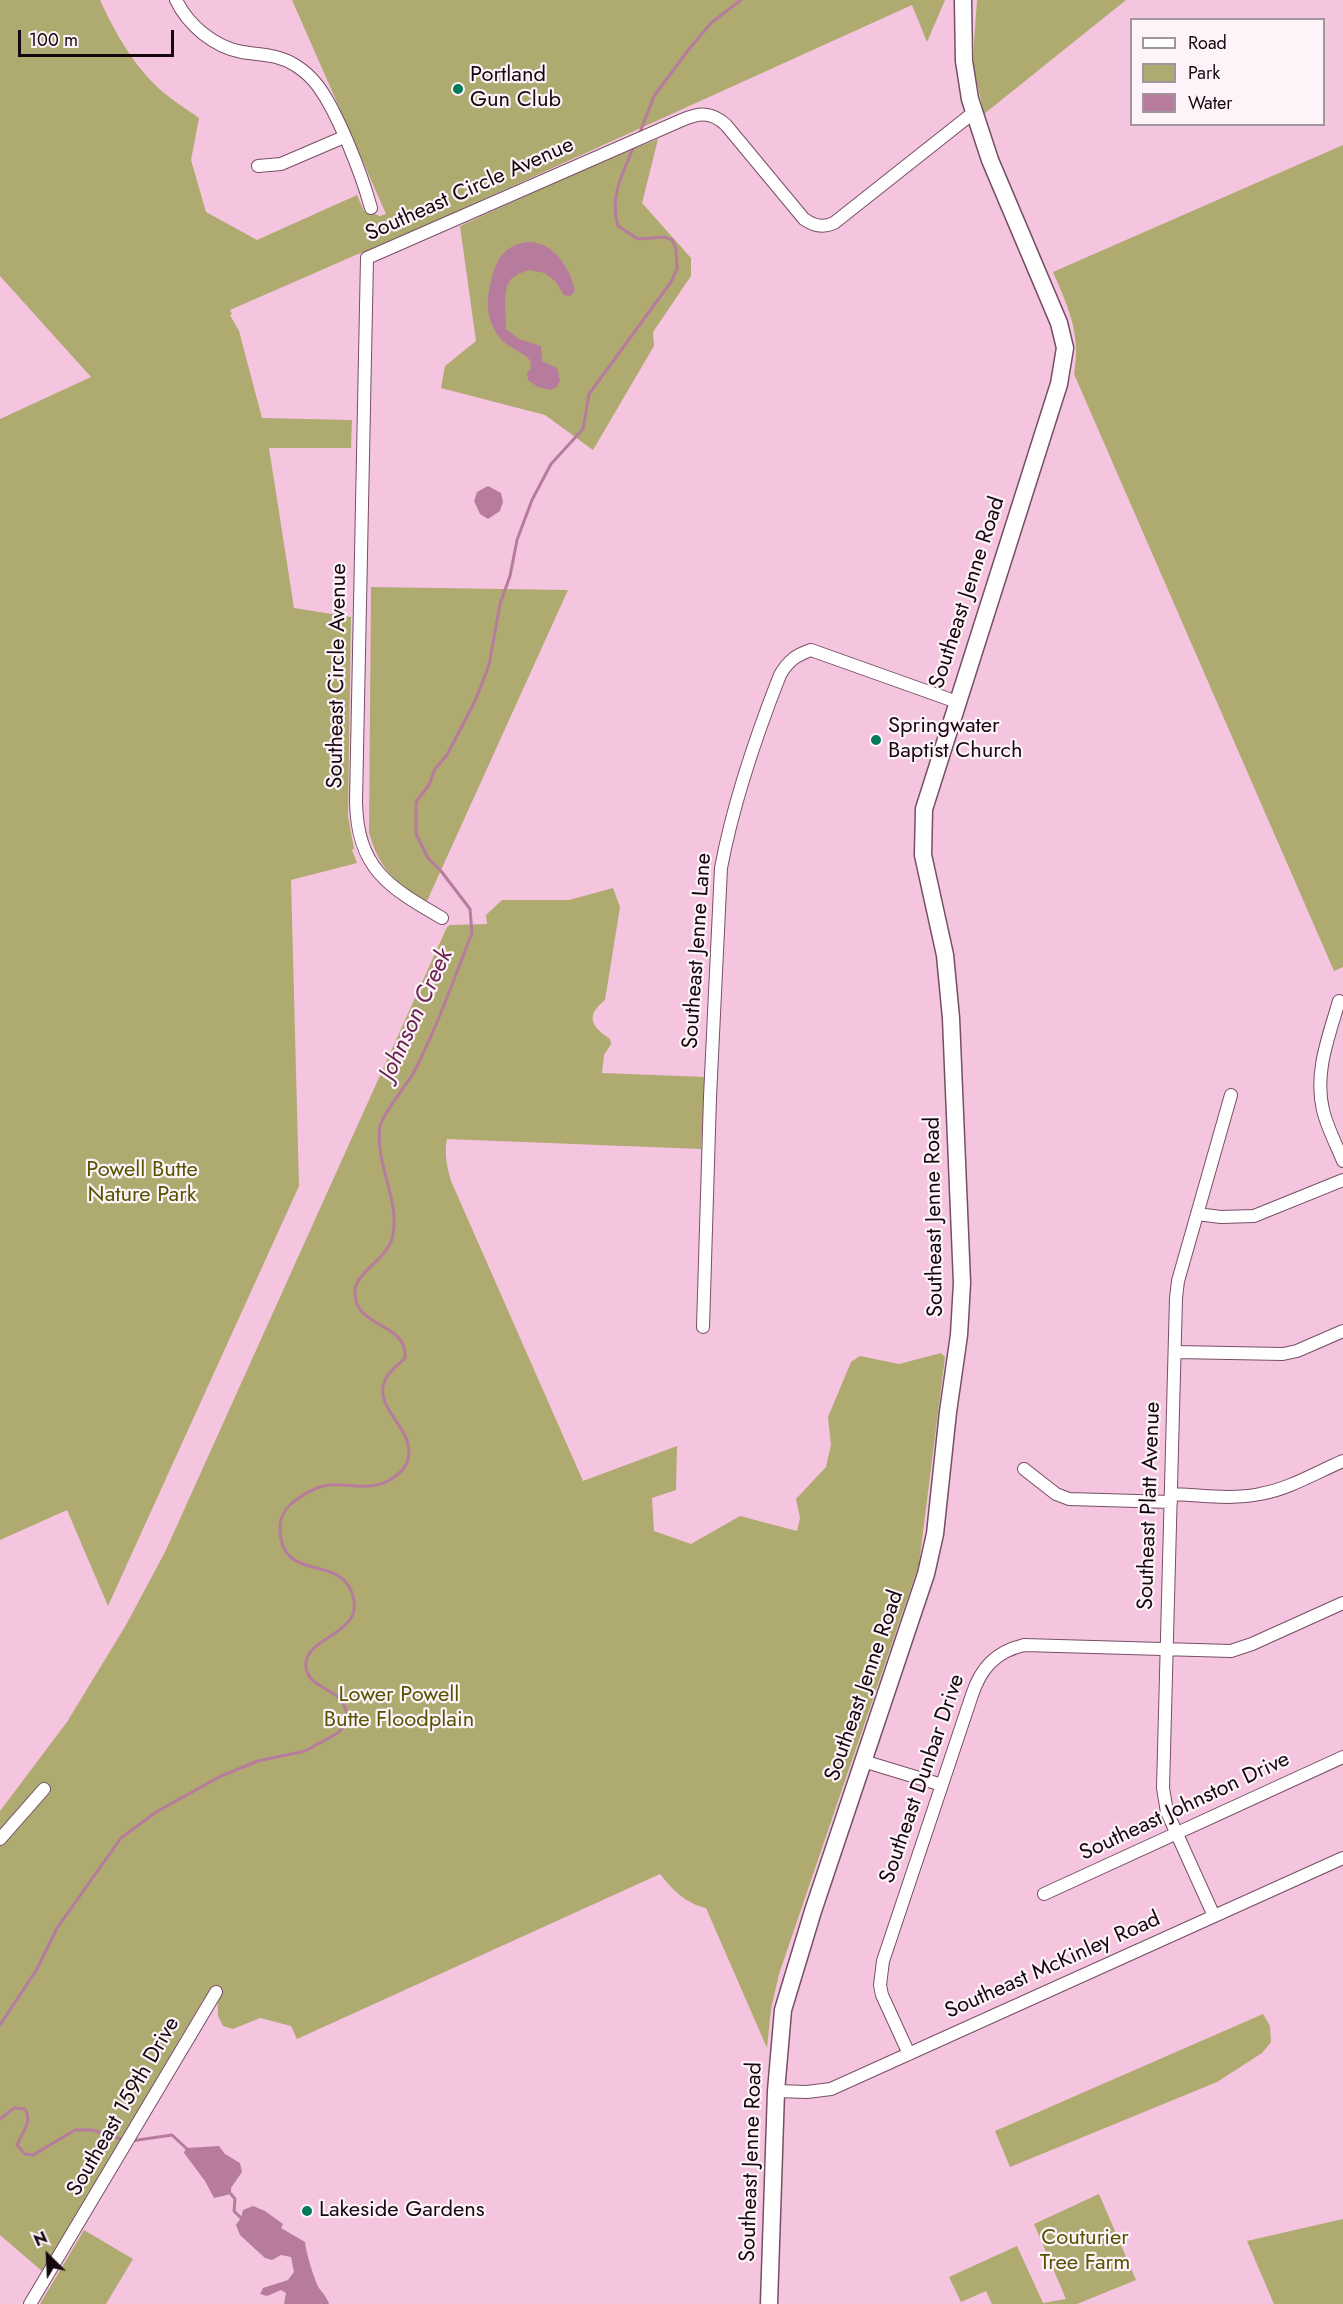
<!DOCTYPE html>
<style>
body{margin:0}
#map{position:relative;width:1343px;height:2304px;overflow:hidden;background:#f5c5df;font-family:Jost,sans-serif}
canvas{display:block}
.legend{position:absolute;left:1130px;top:18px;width:195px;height:108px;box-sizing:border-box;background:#fdf3f8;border:2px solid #a1959b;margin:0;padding:8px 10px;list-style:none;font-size:18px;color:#16070f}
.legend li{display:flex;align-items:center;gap:12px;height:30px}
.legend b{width:30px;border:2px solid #a1959b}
.north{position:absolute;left:18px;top:2226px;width:60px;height:60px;-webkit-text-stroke:4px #fdf3f8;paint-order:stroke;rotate:336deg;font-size:16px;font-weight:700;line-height:24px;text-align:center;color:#16070f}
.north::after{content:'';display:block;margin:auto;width:21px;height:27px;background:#16070f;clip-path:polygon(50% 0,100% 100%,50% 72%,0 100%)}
.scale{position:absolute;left:18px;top:30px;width:156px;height:27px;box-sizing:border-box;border:3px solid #16070f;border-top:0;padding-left:8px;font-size:18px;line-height:21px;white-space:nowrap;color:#16070f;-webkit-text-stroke:4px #fdf3f8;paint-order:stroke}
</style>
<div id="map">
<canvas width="1343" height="2304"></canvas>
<ul class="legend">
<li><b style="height:8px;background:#fff"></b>Road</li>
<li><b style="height:16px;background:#aeaa70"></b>Park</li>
<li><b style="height:16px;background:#b77c9d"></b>Water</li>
</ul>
<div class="north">N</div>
<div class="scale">100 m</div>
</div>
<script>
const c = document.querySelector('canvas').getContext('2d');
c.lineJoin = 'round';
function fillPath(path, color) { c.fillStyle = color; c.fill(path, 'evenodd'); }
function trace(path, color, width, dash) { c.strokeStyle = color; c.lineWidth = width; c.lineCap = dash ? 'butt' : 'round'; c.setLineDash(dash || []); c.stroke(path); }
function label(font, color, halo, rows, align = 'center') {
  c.font = font + ' Jost,sans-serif'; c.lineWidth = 4.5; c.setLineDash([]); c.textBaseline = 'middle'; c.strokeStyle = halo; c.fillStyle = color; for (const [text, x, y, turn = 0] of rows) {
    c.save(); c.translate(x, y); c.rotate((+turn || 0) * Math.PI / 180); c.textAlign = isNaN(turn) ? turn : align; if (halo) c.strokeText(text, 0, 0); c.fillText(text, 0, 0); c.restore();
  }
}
const green = new Path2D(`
 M0,0H100C116,35 135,68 164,93C175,102 188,110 199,118L191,160L206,212L257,240L357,195L364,211L380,216L386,214L292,0H945L927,42L912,5L374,249L358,254L230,310L232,314L230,315L239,331L262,418L352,420L351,448H269L294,608L351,617L348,816L354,849L352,850L357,863L291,880L299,1186L108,1606L67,1510L0,1540V419L91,377L0,276Z
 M977,0H1126L984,114L974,69V43Z
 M658,139L642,203L691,258V276L653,332L654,346L593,450L545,415L441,388L445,366L476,341L460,226L586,168Z
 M1343,145V967L1334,971L1074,374C1081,334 1069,309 1053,272Z
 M371,587L568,590L427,901C396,885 378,867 369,832Z
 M613,888L620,907L605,1000C585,1016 591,1026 610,1039L611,1044L604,1055L602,1073L705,1077L701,1149L447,1139C444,1154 447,1167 451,1181L583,1481L677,1446L676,1490L652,1498L654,1531L691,1544L740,1516L797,1531L800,1518L796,1499L826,1467L831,1445L828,1417L851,1362L860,1356L899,1364L941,1353L945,1357L919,1564L779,1974L771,2009L767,2048L706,1908C685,1903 674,1891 660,1874L297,2039L291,2026L260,2018L233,2029L223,2026L218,2016L217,1991L203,2000L43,2272L0,2235V1811L67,1722L126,1625L165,1552L447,927L450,925L487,924L486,915L502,900H569Z
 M1263,2014L1270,2026L1271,2042L1262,2053L1217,2082L1010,2167L995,2131Z
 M1099,2194L1136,2280L1077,2304H992L986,2291L961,2302L949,2277L1017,2246L1043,2303L1066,2299L1034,2224Z
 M1343,2219V2304H1274L1247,2241Z
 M84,2230L133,2259L106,2304H40Z`);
const water = new Path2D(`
 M529,242C555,243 570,268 575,291L570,296L564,295L555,281L545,273L529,270L518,274L511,279L507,286L505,299L506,329L519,339L541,346L542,361L557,368L560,380L557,387L550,390L538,387L528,380L527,373L531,368L530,360C520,350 505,347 497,334C486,317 486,300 491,281C496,260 504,244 529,242Z
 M488,486L501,493L503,502L500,511L488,519L480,514L474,501L477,492Z
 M219,2146L225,2154L240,2163L242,2172L231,2188V2194L214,2198L205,2181L184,2153L186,2148Z
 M253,2206L265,2211L283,2224L281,2228L305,2242C305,2249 315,2282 319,2288C323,2294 327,2297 329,2304H284L286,2293L281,2290L267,2296L260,2294L263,2288L288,2280L294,2272L291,2257L281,2255L272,2260L265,2258L240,2235L236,2225L241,2218L243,2210Z`);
const stream = new Path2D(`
 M639,135L654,96L686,53L711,23L741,0
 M0,2025L37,1969L57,1928L121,1838L156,1812L221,1776L258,1761L305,1751L338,1733L348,1721C346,1684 309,1693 306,1667C302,1636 368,1635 352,1593C338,1554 283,1583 280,1531C279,1519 283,1511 292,1503C301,1496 312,1489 323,1486C347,1481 365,1493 390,1480C396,1476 403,1471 406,1465C422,1430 369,1410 386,1378C390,1371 399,1364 405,1358C408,1321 352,1329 355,1290C356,1273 386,1259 392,1239C402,1202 374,1164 380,1126C383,1113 406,1086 414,1072C437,1027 454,979 472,933L470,909L441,871L428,858L416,834V802L429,785L435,769L447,755L476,699L489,665L500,604L510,576L517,540L532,500L551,464L583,429L589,394L671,282L677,269L676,249L672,240L664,237L638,239L618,226C609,196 623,173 634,146
 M0,2119L14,2108L25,2109C33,2121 22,2133 17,2145L25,2154L33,2155L75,2130H92L124,2140
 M131,2141L172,2135L186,2148
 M231,2194L235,2199L234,2211L241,2218`);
const minor = new Path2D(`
 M176,0C188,25 214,47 242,52C261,55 277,54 295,65C303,70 312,78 318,86C338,113 362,175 371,208
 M258,166L281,164L344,137
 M442,918C388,887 357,868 356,801L367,258L682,120C699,113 711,111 726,125L804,219C814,226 823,228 834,223L973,113
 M1339,1001C1329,1036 1314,1072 1323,1110C1327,1127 1336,1144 1343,1161
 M1197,1214L1221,1217L1254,1216L1343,1180
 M703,1327L710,1097L721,868C733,804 756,736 780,675C788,661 796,655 811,650L957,702
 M1176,1352L1283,1354L1297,1351L1343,1331
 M1024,1469L1056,1494L1069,1499L1171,1502
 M1171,1494C1200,1495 1232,1500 1260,1494C1289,1489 1317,1472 1343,1461
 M863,1761L942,1785
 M0,1839L44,1789
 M1044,1894L1343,1757
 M1214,1916L1167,1812L1163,1788L1176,1298L1178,1281L1231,1095
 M909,2054L882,1995L880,1985L883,1961L972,1695C981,1668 995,1652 1024,1645L1231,1651L1252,1644L1343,1603
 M776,2091L807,2092L831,2089L1343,1858
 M30,2304L216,1992`);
const major = new Path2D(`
 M769,2304L776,2091L783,2010L813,1911L926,1574L935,1534L948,1412L959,1335L962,1283L951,1018L945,955L923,855L924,809L1059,384L1065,348L1059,323L990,160L970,99L964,61L963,0`);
const markers = [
 [458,89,6,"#017b59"],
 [876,740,6,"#017b59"],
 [307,2211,6,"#017b59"]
];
const poiNames = [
 ["Portland",470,76],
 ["Gun Club",470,101],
 ["Springwater",888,727],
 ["Baptist Church",888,752],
 ["Lakeside Gardens",319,2211]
];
const streetNames = [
 ["Southeast Circle Avenue",470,190,-24],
 ["Southeast Jenne Road",968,593,-72],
 ["Southeast Circle Avenue",338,676,-89],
 ["Southeast Jenne Lane",698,951,-86],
 ["Southeast Jenne Road",935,1217,-91],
 ["Southeast Platt Avenue",1150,1506,-88],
 ["Southeast Jenne Road",865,1686,-71],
 ["Southeast Dunbar Drive",923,1779,-71],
 ["Southeast Johnston Drive",1185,1807,-25],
 ["Southeast McKinley Road",1053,1966,-24],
 ["Southeast 159th Drive",124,2107,-60],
 ["Southeast Jenne Road",752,2162,-88]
];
const parkNames = [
 ["Powell Butte",142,1171],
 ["Nature Park",142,1196],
 ["Lower Powell",399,1696],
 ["Butte Floodplain",399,1721],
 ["Couturier",1085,2239],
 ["Tree Farm",1085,2264]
];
const waterNames = [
 ["Johnson Creek",417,1015,-65]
];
fillPath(green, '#aeaa70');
fillPath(water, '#b77c9d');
trace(stream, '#b77c9d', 3);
trace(minor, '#774f65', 14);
trace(major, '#774f65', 19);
trace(minor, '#fff', 12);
trace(major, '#fff', 16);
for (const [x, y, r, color] of markers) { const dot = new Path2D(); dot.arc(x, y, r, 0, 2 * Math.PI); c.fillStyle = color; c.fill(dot); trace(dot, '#fdf3f8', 2); }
label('22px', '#16070f', '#fdf3f8', poiNames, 'left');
label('22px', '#16070f', '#fdf3f8', streetNames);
label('22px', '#585200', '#fdf3f8', parkNames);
label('italic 24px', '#6a2350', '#fdf3f8', waterNames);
</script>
